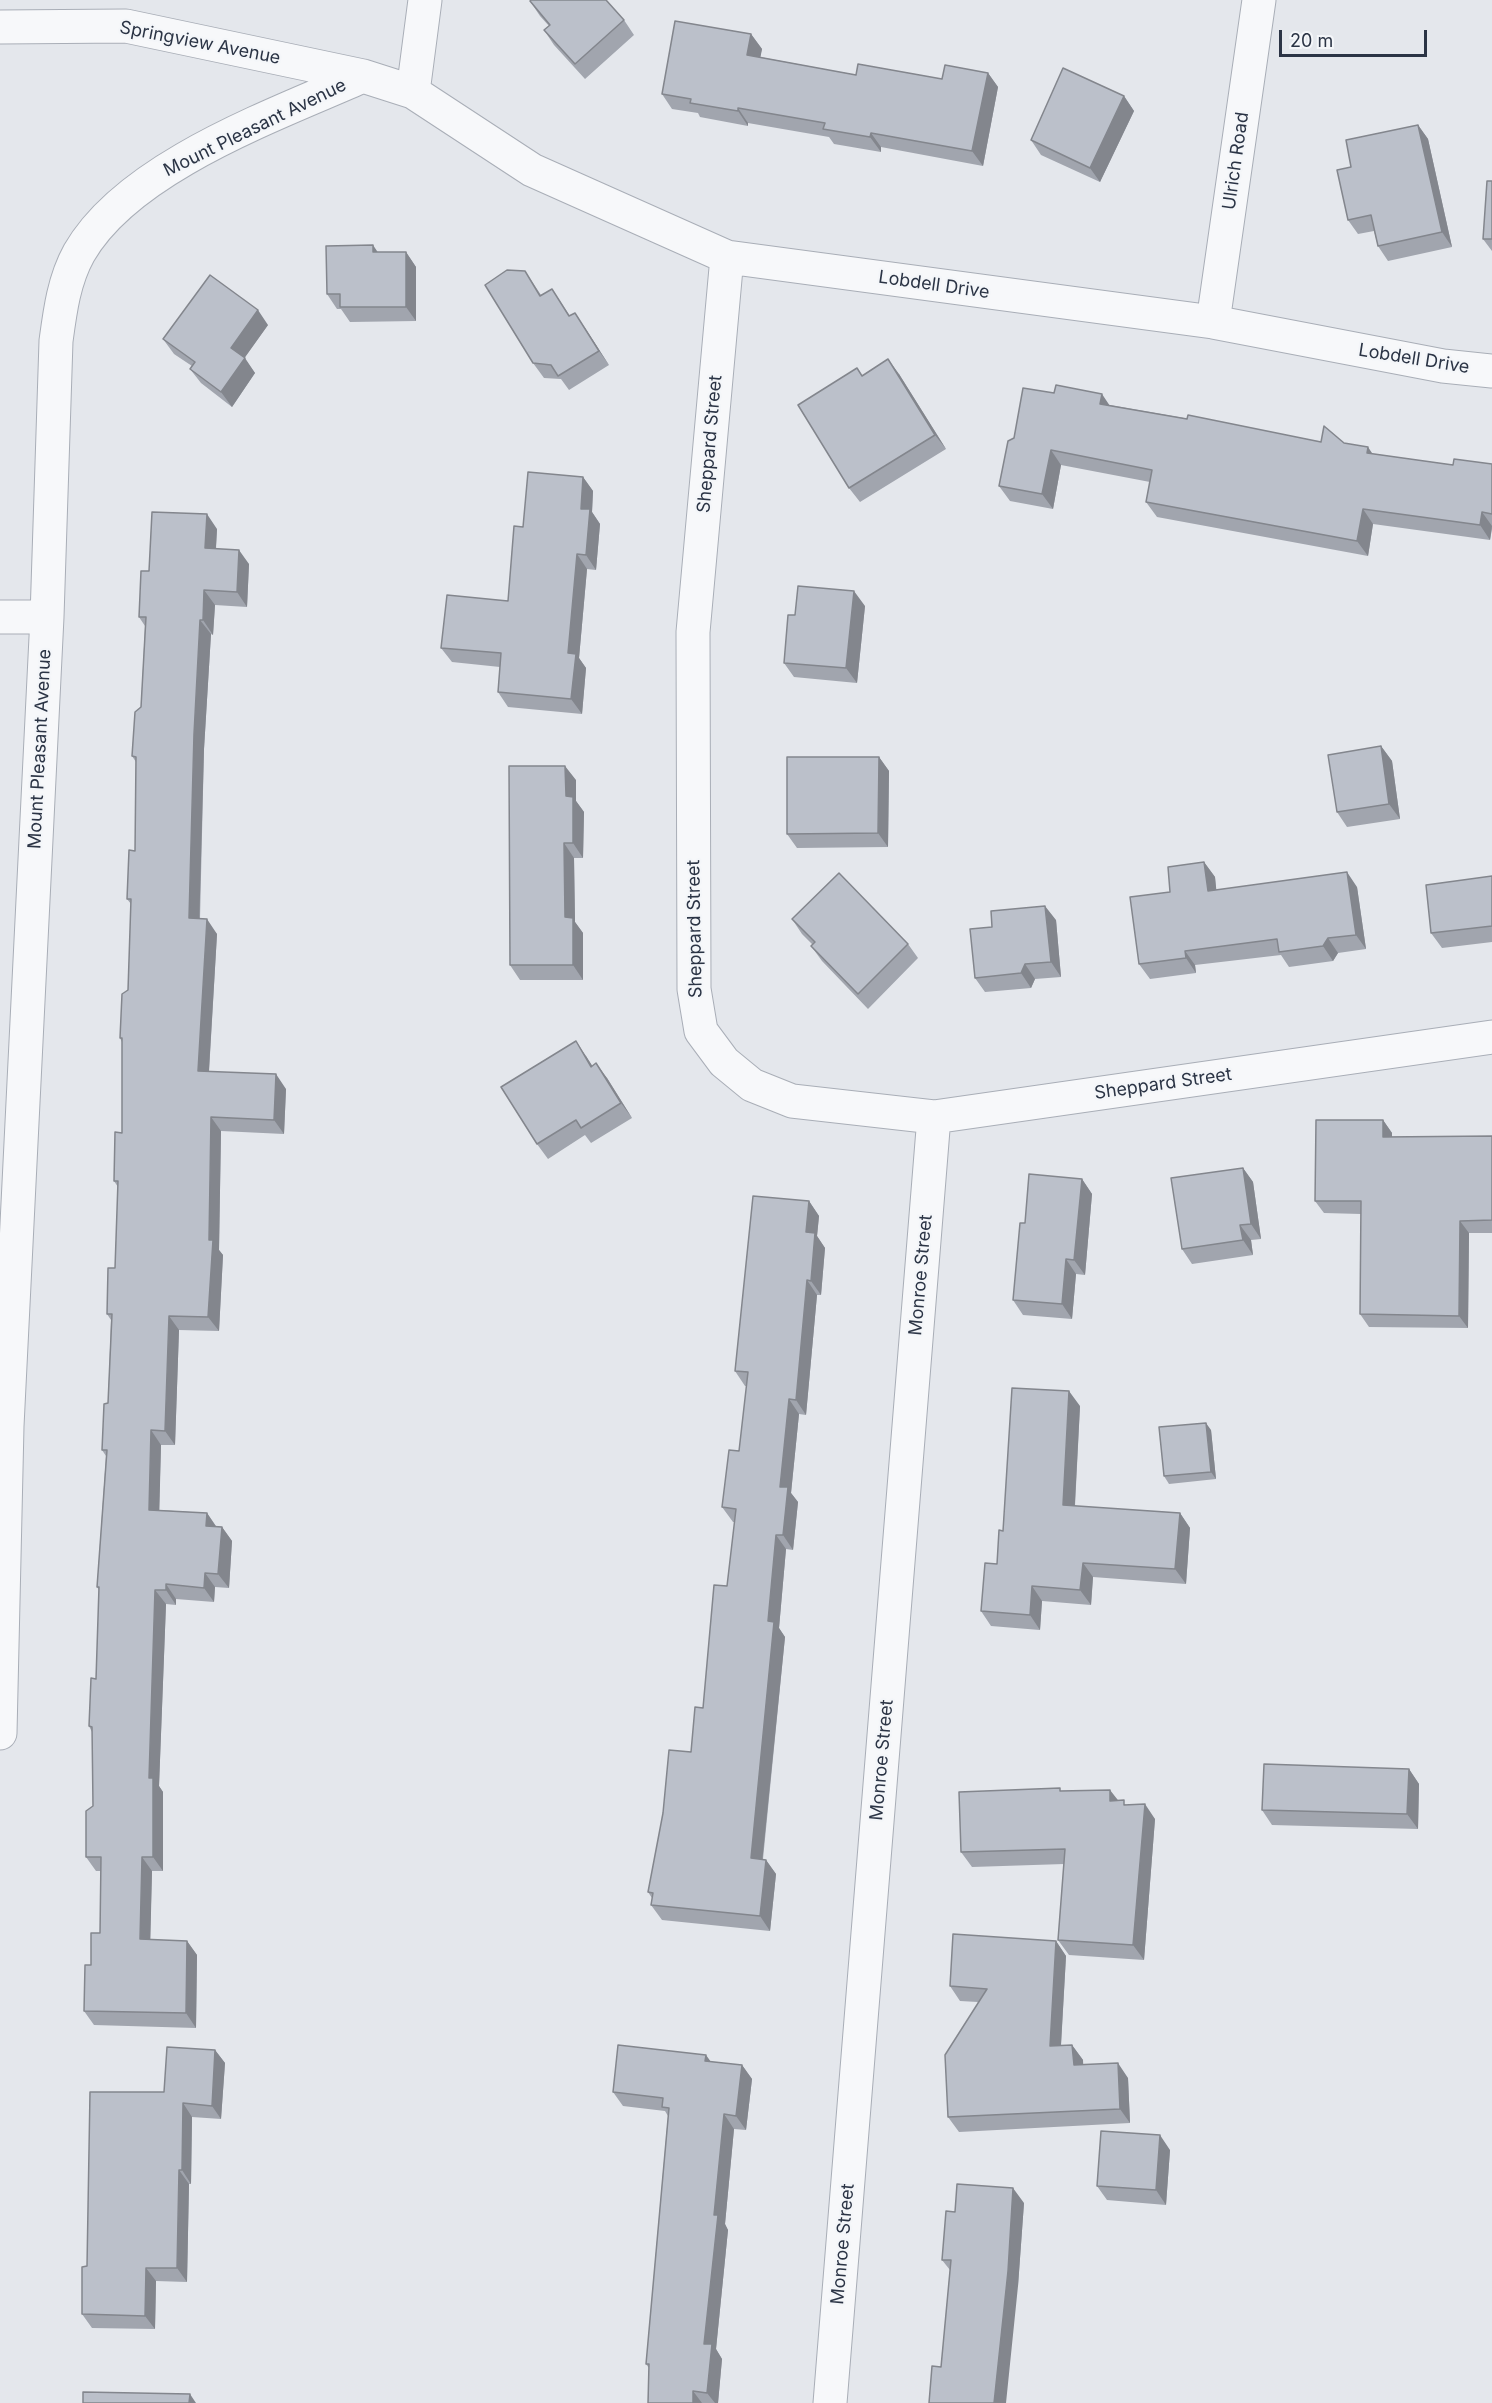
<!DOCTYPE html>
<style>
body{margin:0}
#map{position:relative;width:1492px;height:2403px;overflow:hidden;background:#e4e7ec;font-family:Inter,sans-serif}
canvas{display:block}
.scale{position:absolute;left:1279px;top:30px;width:148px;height:27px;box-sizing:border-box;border:3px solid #2b3445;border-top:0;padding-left:8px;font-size:18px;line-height:21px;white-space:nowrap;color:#2b3445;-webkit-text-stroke:4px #f4f6f9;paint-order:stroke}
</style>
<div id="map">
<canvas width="1492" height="2403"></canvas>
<div class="scale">20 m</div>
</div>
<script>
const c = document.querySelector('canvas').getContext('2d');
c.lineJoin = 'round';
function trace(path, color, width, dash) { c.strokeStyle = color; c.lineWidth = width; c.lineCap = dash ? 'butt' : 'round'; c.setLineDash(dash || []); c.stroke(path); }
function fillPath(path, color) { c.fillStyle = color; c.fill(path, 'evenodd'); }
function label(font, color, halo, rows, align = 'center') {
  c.font = font + ' Inter,sans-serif'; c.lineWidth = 4.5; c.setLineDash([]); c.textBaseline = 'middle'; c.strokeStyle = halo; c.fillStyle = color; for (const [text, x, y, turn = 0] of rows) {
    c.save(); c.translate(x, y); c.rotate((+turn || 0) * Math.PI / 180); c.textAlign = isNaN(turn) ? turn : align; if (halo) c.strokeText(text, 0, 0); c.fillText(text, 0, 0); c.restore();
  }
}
const minor = new Path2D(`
 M0,27L126,26L363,76L413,92L532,170L727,257L1213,322L1443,366L1492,371
 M413,92L425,0
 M727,257L693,632L694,989L701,1031L724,1062L752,1085L792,1101L934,1117L1492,1037
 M1213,322L1259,0
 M0,617H47
 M0,1733L7,1426L47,617L56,341C60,311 64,280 79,253C128,167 275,115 363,76
 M830,2403L934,1117`);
const wall = new Path2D(`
 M530,1L624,20L634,35L585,79L554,45L544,30L549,26L540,16Z
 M751,34L762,49L760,57L856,75L942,79L988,73L998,87L983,166L881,147V152L834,144L829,137L748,123V126L700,117L698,113L672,109L662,94Z
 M1124,96L1134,111L1100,182L1041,155L1031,140Z
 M1418,125L1428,139L1452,247L1388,261L1378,246L1374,231L1358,234L1348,220Z
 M1492,181V251L1483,239Z
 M378,252H406L416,267V321L350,322L341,309H337L327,294Z
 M525,271L541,295L552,289L570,316L585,328L609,365L569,390L561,379L544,378L533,363Z
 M268,325L244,358L255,373L232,407L201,383L190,369L192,366L174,354L163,339Z
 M899,374L946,449L860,502L849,488Z
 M1110,405L1321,442L1344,443L1373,454L1453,465L1492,464V529L1490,540L1373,524L1368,556L1157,517L1146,502L1150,482L1061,465L1053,509L1010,501L999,486L1014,438Z
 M583,477L593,491L592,512L600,524L596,570L587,569L579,658L586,668L582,714L508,707L498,692L500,667L452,662L441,648L508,601L523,527Z
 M217,529L216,549L249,564L247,607L215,605L213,635L211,634L204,749L200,919L217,934L209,1072L286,1089L284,1134L221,1131L219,1250L223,1255L219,1331L179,1330L175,1445H161L159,1510L207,1513L216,1526L222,1527L232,1541L229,1588L215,1587L214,1602L176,1599V1605L166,1604L159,1786L163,1792V1871H152L150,1940L187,1941L197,1955L196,2028L94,2025L84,2011L91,1965L100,1933L101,1871H96L86,1857L93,1806L92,1732L89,1726L96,1679L99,1590L97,1587L106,1456L102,1450L108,1403L111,1320L107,1314L115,1268L118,1187L114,1181L122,1133V1042L120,1038L128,990L131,904L127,899L135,851L136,762L132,756L141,707L145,626L139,617L149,571Z
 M865,606L857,683L794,677L784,663L795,615Z
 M1381,746L1392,761L1400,819L1347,827L1337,812Z
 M879,757L889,771L888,847L797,848L787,834Z
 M576,780V801L584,812L583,858H574L575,922L583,933V980H520L510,965Z
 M1204,862L1215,877L1216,890L1357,887L1366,949L1338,953L1333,961L1289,967L1281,955L1195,965L1196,973L1150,979L1139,964L1170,892Z
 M1492,876V942L1442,948L1431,933Z
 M792,919L908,944L918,958L868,1009L822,961L811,946L813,945L802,934Z
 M1056,920L1061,977L1035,979L1031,988L985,992L975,978Z
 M586,1056L592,1066L607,1078L632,1118L591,1143L585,1135L548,1159L537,1144Z
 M1383,1120L1392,1133V1137L1492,1136V1233H1469L1468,1328L1369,1327L1360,1314L1361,1214L1324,1213L1315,1201Z
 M1243,1168L1253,1182L1261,1239L1251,1240L1253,1255L1192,1264L1182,1249Z
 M1082,1179L1092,1194L1085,1275L1076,1274L1072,1319L1023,1315L1013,1300L1025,1223Z
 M809,1201L819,1216L817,1236L825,1248L821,1295H817L806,1415L799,1414L791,1493L798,1502L793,1550L786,1549L779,1628L785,1637L763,1859L766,1860L776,1874L770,1931L662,1920L651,1905L652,1898L648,1892L691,1752L703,1708L727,1586L735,1522H733L722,1507L739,1451L747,1386H745L735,1371Z
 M1080,1406L1075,1506L1180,1513L1190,1528L1186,1584L1093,1577L1091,1605L1042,1601L1040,1630L991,1626L981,1611L997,1564L1003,1531Z
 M1211,1430L1216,1479L1169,1484L1164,1476Z
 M1409,1769L1419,1784L1418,1829L1272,1825L1262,1810Z
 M1062,1791L1118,1801L1155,1819L1144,1960L1069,1955L1058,1940L1064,1864L972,1867L961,1852Z
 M1056,1941L1066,1956L1061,2046L1072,2045L1083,2060V2065L1128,2078L1130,2123L959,2132L948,2117L978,2002L960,2001L950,1986Z
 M215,2050L225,2063L221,2119L192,2117L191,2184H189L187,2282L156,2281L155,2329L92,2328L82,2314L87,2266L164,2092Z
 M711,2062L742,2065L752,2079L746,2130L734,2129L725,2224L728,2230L716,2349L722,2359L718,2403H648L649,2368L646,2364L668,2116L665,2111L623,2106L613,2092Z
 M1170,2150L1166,2205L1107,2200L1097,2186Z
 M1024,2203L1018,2286L941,2367L950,2270L942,2260Z`);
const shadedWall = new Path2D(`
 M751,34L762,49L758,70L747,55Z
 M988,73L998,87L983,166L972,151Z
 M1124,96L1134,111L1100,182L1090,168Z
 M738,108L748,123V126L738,111Z
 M1418,125L1428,139L1452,247L1442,232Z
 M871,133L881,147V152L870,137Z
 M373,245L383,260L373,252Z
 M406,252L416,267V321L406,307Z
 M258,310L268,325L241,363L231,348Z
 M575,313L585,328L609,365L599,351Z
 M245,358L255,373L232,407L221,392Z
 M888,359L899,374L946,449L935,435Z
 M1102,394L1112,409L1100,404Z
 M1368,447L1378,462L1367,453Z
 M1051,450L1061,465L1053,509L1042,494Z
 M583,477L593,491L592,512L600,524L596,570L586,555L581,509Z
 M1363,509L1373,524L1368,556L1357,541Z
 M1482,512L1492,526L1490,540L1480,525Z
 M207,514L217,529L215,562L205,548Z
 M239,550L249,564L247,607L237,592Z
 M577,554L587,569L579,658L586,668L582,714L571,699L568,653Z
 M204,590L215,605L213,635L203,620Z
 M854,591L865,606L857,683L846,668Z
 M200,620L211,634L204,749L199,932L189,918L194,734Z
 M1381,746L1392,761L1400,819L1389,804Z
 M879,757L889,771L888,847L878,833Z
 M565,766L576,780V801L584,812L583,858L573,843L566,796Z
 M564,843L574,858L575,922L583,933V980L573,965L565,917Z
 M1204,862L1215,877L1218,906L1208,891Z
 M1347,872L1357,887L1366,949L1356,935Z
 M1045,906L1056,920L1061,977L1051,962Z
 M207,919L217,934L208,1086L198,1071Z
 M1328,938L1338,953L1333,961L1323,946Z
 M1185,951L1195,965L1196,973L1186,958Z
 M1025,964L1035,979L1031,988L1021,973Z
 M576,1041L586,1056L602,1081L591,1067Z
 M596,1063L607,1078L632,1118L621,1103Z
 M276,1074L286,1089L284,1134L274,1120Z
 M211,1117L221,1131L219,1250L223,1255L219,1331L208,1317Z
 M1383,1120L1392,1133V1150L1383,1137Z
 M1243,1168L1253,1182L1261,1239L1251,1224Z
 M1082,1179L1092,1194L1085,1275L1074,1260Z
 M809,1201L819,1216L817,1236L825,1248L821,1295L811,1281L806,1232Z
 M1460,1221L1469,1233L1468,1328L1459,1316Z
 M1240,1225L1251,1240L1253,1255L1243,1240Z
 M1066,1259L1076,1274L1072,1319L1062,1304Z
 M807,1280L817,1295L806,1415L796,1400Z
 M169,1316L179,1330L175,1445L165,1431Z
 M1069,1391L1080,1406L1074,1520L1063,1505Z
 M789,1399L799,1414L791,1493L798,1502L793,1550L783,1535L780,1487Z
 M1206,1423L1211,1430L1216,1479L1211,1472Z
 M151,1430L161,1445L159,1524L149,1510Z
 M207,1513L217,1528L206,1526Z
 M1180,1513L1190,1528L1186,1584L1175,1569Z
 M222,1527L232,1541L229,1588L218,1574Z
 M776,1535L786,1549L779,1628L785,1637L761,1873L751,1858L768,1621Z
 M1083,1563L1093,1577L1091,1605L1080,1590Z
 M205,1573L215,1587L214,1602L204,1588Z
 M166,1584L176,1599V1605L166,1590Z
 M1032,1586L1042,1601L1040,1630L1030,1615Z
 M155,1590L166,1604L159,1786L163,1792V1871L153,1857L149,1778Z
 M1409,1769L1419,1784L1418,1829L1407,1814Z
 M1110,1790L1121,1804L1110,1801Z
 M1145,1804L1155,1819L1144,1960L1133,1945Z
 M142,1857L152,1871L150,1954L140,1939Z
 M766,1860L776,1874L770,1931L760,1916Z
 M187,1941L197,1955L196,2028L186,2013Z
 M1056,1941L1066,1956L1060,2061L1050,2046Z
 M1072,2045L1083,2060L1084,2080L1074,2065Z
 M215,2050L225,2063L221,2119L212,2106Z
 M706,2055L716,2069L705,2061Z
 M1118,2063L1128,2078L1130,2123L1120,2109Z
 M742,2065L752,2079L746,2130L736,2116Z
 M183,2103L192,2117L191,2184L182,2170Z
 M724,2114L734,2129L725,2224L728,2230L716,2349L722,2359L718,2403H715L707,2393L704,2344L714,2215Z
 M1160,2135L1170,2150L1166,2205L1156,2190Z
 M179,2170L189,2184L187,2282L177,2268Z
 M1013,2188L1024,2203L1018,2286L1006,2403H994Z
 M146,2268L156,2281L155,2329L145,2316Z
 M693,2391L702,2403H693Z
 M190,2394L196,2403H189Z`);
const building = new Path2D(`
 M531,0H606L624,20L575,64L544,30L550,25L530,1Z
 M675,21L751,34L747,55L856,75L858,64L942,79L945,65L988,73L972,151L871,133L870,137L823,129L825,123L738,108V111L690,103L691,99L662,94Z
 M1063,68L1124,96L1090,168L1031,140Z
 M1418,125L1442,232L1378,246L1371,215L1348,220L1337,170L1351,167L1346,140Z
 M1487,181H1492V239H1483Z
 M373,245V252H406V307H340V294H327L326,246Z
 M507,270L525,271L540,296L552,289L569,316L575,313L599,351L558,376L551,365L533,363L485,285Z
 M210,275L258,310L231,348L245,358L221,392L190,369L195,362L163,339Z
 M888,359L935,435L849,488L798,405L857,368L862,376Z
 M1056,385L1102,394L1100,404L1187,419L1188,415L1321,442L1324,426L1344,443L1368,447L1367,453L1453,465L1454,459L1492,464V514L1482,512L1480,525L1363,509L1357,541L1146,502L1152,470L1051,450L1042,494L999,486L1008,441L1014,438L1023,388L1054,393Z
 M528,472L583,477L581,509H590L586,555L577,554L568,653L576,654L571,699L498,692L501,653L441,648L447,595L508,601L514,526L523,527Z
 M152,512L207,514L205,548L239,550L237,592L204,590L203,620H200L194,734L189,918L207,919L198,1071L276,1074L274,1120L211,1117L209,1240H213L208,1317L169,1316L165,1431L151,1430L149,1510L207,1513L206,1526L222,1527L218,1574L205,1573L204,1588L166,1584V1590H155L149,1778H153V1857H142L140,1939L187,1941L186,2013L84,2011L85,1965H91V1933H100L101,1857H86V1811L93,1806L92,1727L89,1726L91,1678L96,1679L99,1587H97L107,1450H102L104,1404L108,1403L112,1314H107L108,1268H115L118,1181H114L115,1132L122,1133V1038H120L122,994L128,990L131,899H127L129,850L135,851L136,757L132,756L135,712L141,707L146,617H139L141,571H149Z
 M798,586L854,591L846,668L784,663L788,615H795Z
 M1381,746L1389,804L1337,812L1328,755Z
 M787,757H879L878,833L787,834Z
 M509,766H565L566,796L573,797V843H564L565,917L573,918V965H510Z
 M1204,862L1208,891L1347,872L1356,935L1328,938L1323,946L1279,952L1277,939L1185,951L1186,958L1139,964L1130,897L1170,892L1168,867Z
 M839,873L908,944L858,994L811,946L815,942L792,919Z
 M1492,876V926L1431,933L1426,885Z
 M1045,906L1051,962L1025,964L1021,973L975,978L970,929L992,927L991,911Z
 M576,1041L591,1067L596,1063L621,1103L581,1128L576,1120L537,1144L501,1087Z
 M1316,1120H1383V1137L1492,1136V1220L1460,1221L1459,1316L1360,1314L1361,1201H1315Z
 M1243,1168L1251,1224L1240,1225L1243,1240L1182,1249L1171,1178Z
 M1029,1174L1082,1179L1074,1260L1066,1259L1062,1304L1013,1300L1020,1223H1025Z
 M753,1196L809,1201L806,1232L815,1233L811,1281L807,1280L796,1400L789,1399L780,1487H788L783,1535H776L768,1621L774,1622L751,1858L766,1860L760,1916L651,1905L653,1893L648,1892L663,1813L669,1750L691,1752L695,1707L703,1708L714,1585L727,1586L736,1509L722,1507L729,1450L739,1451L748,1372L735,1371Z
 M1012,1388L1069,1391L1063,1505L1180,1513L1175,1569L1083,1563L1080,1590L1032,1586L1030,1615L981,1611L985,1563L997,1564L999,1530L1003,1531Z
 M1206,1423L1211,1472L1164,1476L1159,1427Z
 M1264,1764L1409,1769L1407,1814L1262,1810Z
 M1060,1788V1791L1110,1790V1801L1124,1800V1805L1145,1804L1133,1945L1058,1940L1065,1849L961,1852L959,1792Z
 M953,1934L1056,1941L1050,2046L1072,2045L1074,2065L1118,2063L1120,2109L948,2117L945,2055L987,1989L950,1986Z
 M618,2045L706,2055L705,2061L742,2065L736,2116L724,2114L714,2215H718L704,2344H712L707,2393L693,2391V2403H648L649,2364H646L669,2108L662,2107L663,2098L613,2092Z
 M167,2047L215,2050L212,2106L183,2103L182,2170H179L177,2268H146L145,2316L82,2314V2267L87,2266L90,2092H164Z
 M1101,2131L1160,2135L1156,2190L1097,2186Z
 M957,2184L1013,2188L1008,2271L994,2403H929L932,2366L941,2367L951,2260H942L946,2211L955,2212Z
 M83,2392L190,2394L189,2403H83Z`);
const streetNames = [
 ["Springview Avenue",200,43,11],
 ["Mount Pleasant Avenue",255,128,-26],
 ["Ulrich Road",1236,161,-82],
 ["Lobdell Drive",934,285,8],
 ["Lobdell Drive",1414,359,9],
 ["Sheppard Street",710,444,-85],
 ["Mount Pleasant Avenue",40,749,-87],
 ["Sheppard Street",695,929,-91],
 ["Sheppard Street",1163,1084,-8],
 ["Monroe Street",921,1275,-85],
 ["Monroe Street",882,1760,-85],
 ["Monroe Street",843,2244,-85]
];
trace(minor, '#a9aeb7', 35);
trace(minor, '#f7f8fa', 33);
fillPath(wall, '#a1a5ae');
fillPath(shadedWall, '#83868d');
fillPath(building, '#bbc0ca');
trace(building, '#83868d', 1.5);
label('18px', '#2b3445', '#f4f6f9', streetNames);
</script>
